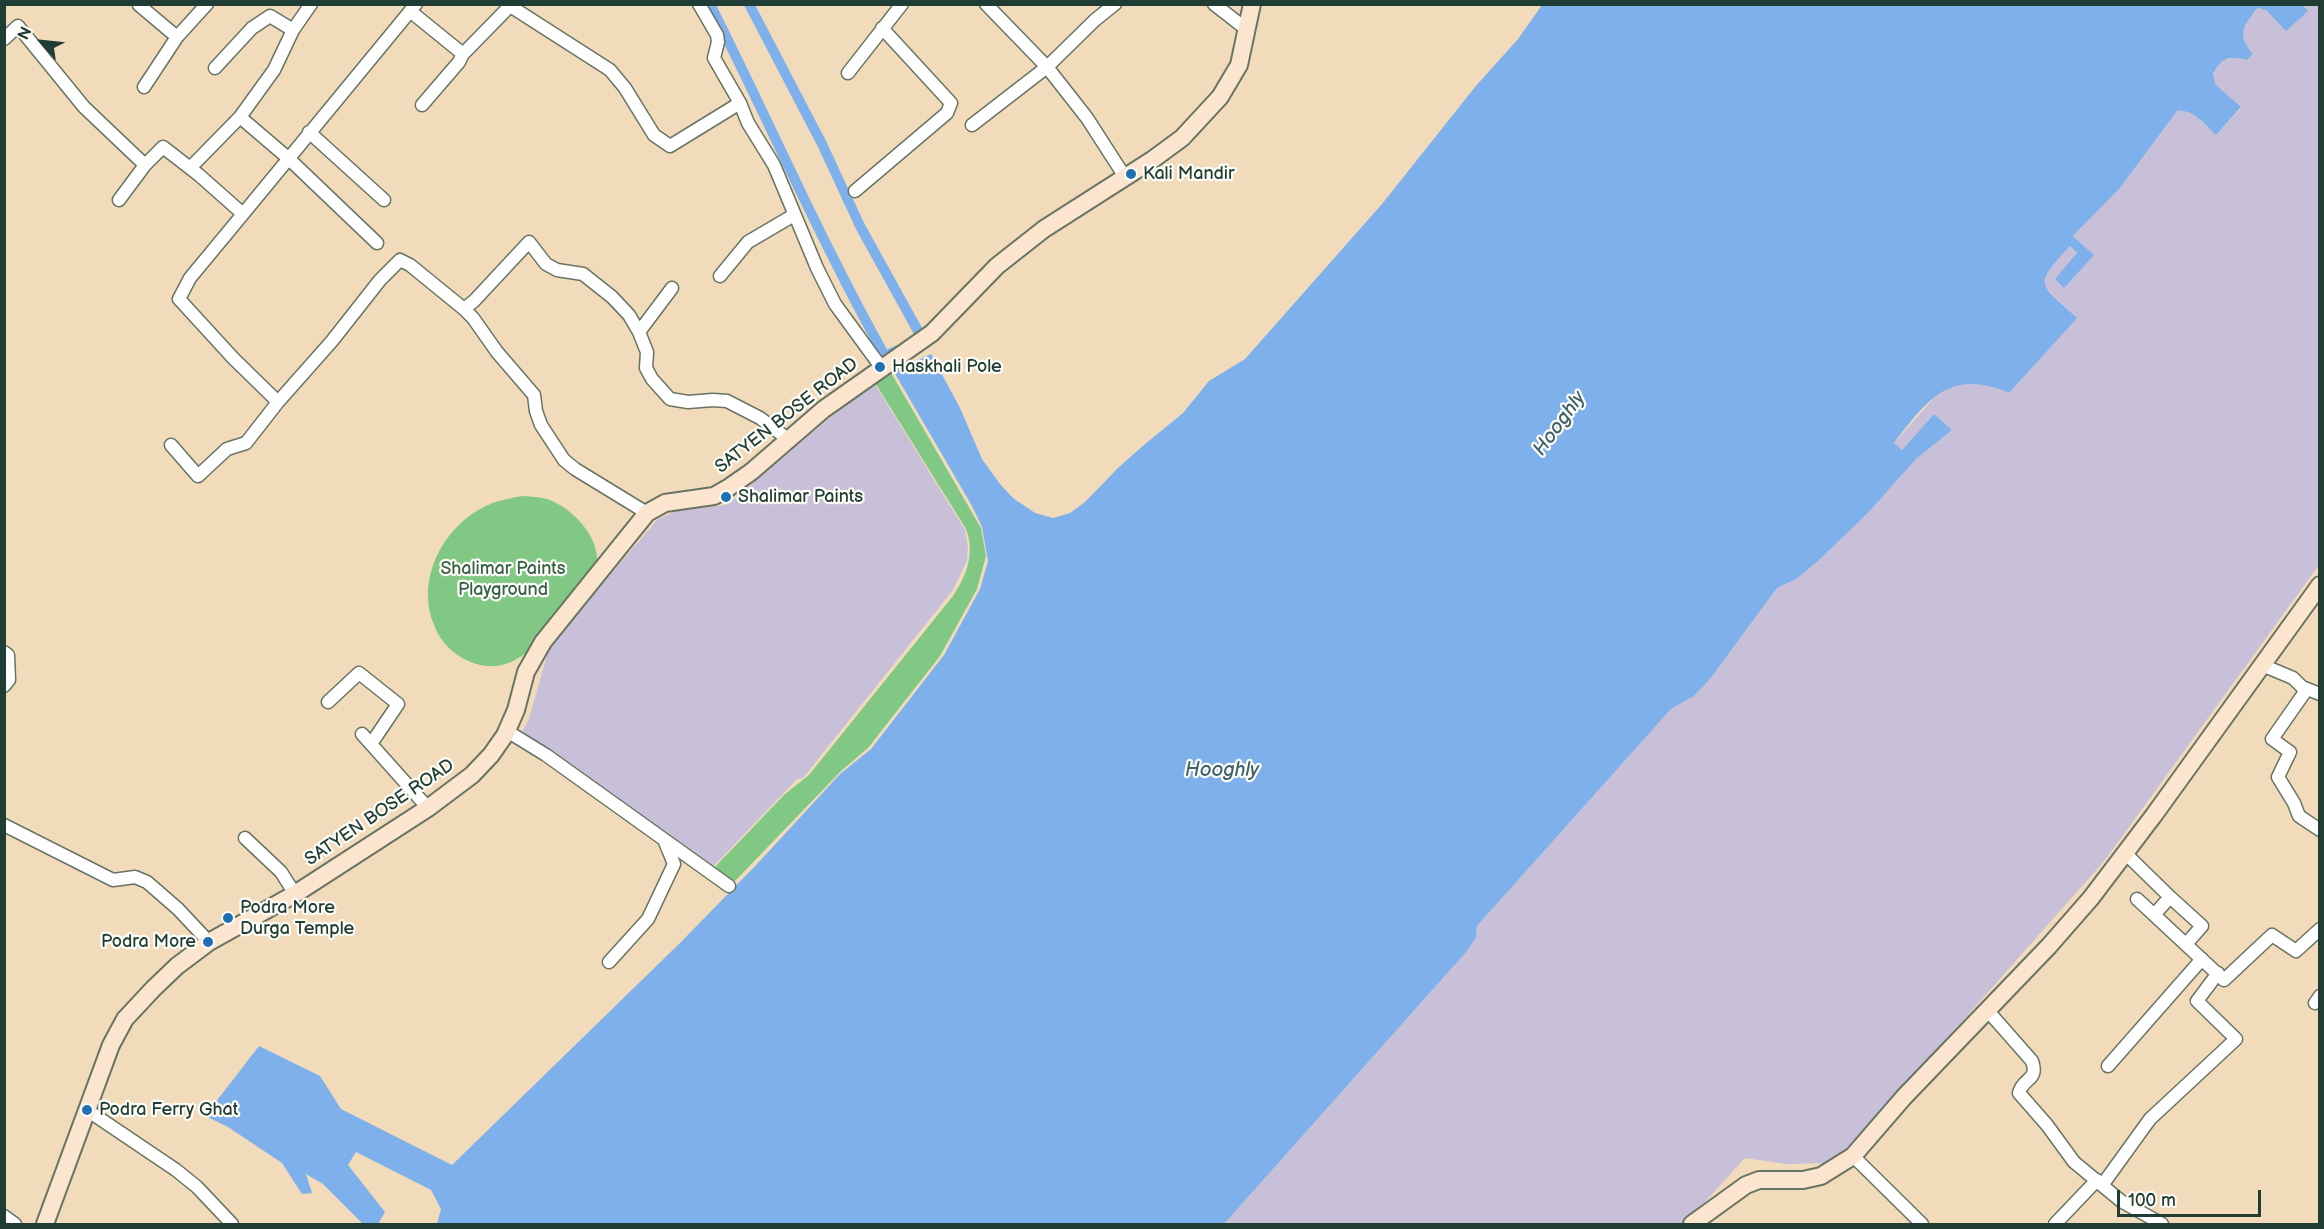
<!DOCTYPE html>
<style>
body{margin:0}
#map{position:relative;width:2324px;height:1229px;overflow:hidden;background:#f1dbbb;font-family:"Balsamiq Sans",sans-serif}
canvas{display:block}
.frame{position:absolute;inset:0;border:6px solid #1f3d34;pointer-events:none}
.north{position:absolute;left:12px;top:12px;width:60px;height:60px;-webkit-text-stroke:4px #fdfcf7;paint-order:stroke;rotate:297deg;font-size:16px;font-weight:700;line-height:24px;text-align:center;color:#1f3d34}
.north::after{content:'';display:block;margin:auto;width:21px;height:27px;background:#1f3d34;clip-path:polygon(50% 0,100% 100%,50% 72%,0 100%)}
.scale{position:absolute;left:2117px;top:1190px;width:144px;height:27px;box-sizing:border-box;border:3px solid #1f3d34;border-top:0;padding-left:8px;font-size:18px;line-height:21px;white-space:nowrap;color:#1f3d34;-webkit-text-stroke:4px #fdfcf7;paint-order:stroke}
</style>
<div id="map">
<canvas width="2324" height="1229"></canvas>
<div class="frame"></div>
<div class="north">N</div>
<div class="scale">100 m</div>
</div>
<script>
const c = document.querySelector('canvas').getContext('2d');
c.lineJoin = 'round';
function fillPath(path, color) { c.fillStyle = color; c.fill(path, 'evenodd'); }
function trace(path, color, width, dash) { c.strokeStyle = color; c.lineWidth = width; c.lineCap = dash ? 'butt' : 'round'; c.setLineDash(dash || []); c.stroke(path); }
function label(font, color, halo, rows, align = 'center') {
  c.font = font + ' "Balsamiq Sans",sans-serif'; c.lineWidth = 4.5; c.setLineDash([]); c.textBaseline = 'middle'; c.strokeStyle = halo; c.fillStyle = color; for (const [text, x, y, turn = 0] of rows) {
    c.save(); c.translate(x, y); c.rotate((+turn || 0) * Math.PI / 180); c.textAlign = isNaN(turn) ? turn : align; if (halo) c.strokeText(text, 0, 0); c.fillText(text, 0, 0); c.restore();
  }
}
const industrial = new Path2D(`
 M2302,5H2319V565L2105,860L1858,1139L1828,1163L1786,1164L1745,1158L1685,1224H1224L1467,951L1476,938L1477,926L1671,709L1694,696L1710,679L1777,588L1798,578L1818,561L1867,514L1916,459L1952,430L1934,414L1902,450L1894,443L1933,399L1948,388L1960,384L1976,383L1991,386L2009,393L2076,318L2045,287L2044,277L2047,271L2070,246L2078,254L2094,255L2073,236L2120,188L2177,111L2185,110L2194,114L2216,135L2241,108L2216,85L2213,73L2217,64L2224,60L2235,58L2247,60L2253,54L2246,46L2242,32L2247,21L2259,8L2308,10Z
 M873,381L965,530L968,548L967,561L953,590L803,778L797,779L712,868L525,735L523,730L529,719L550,645L658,519L677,511L725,505L738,496Z`);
const green = new Path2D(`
 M890,371L981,528L986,556L977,589L940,656L868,748L842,770L733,883L713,869L785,794L809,775L953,596C967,575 975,553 966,529L874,381Z
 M523,496C534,497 545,497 554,502C575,511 603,542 596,567C593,576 578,592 571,600C545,635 515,685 464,659C449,651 438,638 433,622C416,577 445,524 488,505C499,500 511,498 523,496Z`);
const water = new Path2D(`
 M2302,4L2308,11L2286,31L2266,10L2258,8C2243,26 2236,34 2253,54L2247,60C2230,56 2221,57 2213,74L2216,85L2241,107L2216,135C2205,125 2193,108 2177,111L2120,188L2073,236L2094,255L2064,288L2055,279L2077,253L2070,246C2032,287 2039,282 2077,318L2009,393C1950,368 1928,399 1894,443L1902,450L1934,414L1952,430L1916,459L1867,514L1818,561L1798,578L1777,588L1710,679L1694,696L1671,709L1477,926L1476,938L1467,951L1224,1224H437L441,1209L431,1190L356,1152L348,1165L385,1212L378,1224H363L323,1184L306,1174L312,1193L302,1194L282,1163L228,1127L205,1116L259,1046L320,1076L341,1109L452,1165L681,942L759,862L840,774L871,749L944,655L980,589L988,561L982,527L972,506L894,372L931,354L960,408L982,459L1000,484L1013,498L1035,513L1053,518L1070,513L1085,502L1119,467L1145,444L1183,413L1209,381L1245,359L1382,204L1475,87L1518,39L1542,5Z`);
const canal = new Path2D(`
 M710,4C769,121 821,242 885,356L898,350
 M749,4L822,144L860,226L923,340L917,342`);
const street = new Path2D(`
 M311,4L293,30L274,70L240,117L288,158L377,243
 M507,4L610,70L625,88L654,135L670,146L740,103
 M699,4L717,35L718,42L714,58L740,103L748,123L774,165L817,268L835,304L881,367
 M986,4L1047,67L1087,118L1125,177
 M1214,4L1246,29
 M139,5L177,37
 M410,11L463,54
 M4,39L18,26L84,107L145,165L163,147L199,175L243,214L190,278L179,299L233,358L278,402L332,341L380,280L400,260L410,265L464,309L474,301L529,242L546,264L557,270L583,274L612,297L629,315L639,332L647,352L646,368L652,379L670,399L688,402L713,400L727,401L760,418L789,440
 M215,68L252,28L270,16L293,30
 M848,73L902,4
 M144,87L177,37L207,4
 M422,105L459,62L463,54L509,7
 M972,125L1047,67L1095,20L1115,4
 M309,132L384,200
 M190,168L240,117
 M855,191L947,113L951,103L882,28
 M119,200L145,165
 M243,214L416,4
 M720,276L748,242L794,215
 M464,309L473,318L497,352L534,395L536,411L541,425L564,460L575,469L647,513
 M639,332L672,288
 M171,445L198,476L227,449L246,443L278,402
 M4,652L8,655L9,680L4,686
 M2262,665L2293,678L2302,687L2320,694
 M2307,689L2272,739L2290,752L2278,777L2294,803L2299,816L2320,830
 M328,702L359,673L398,704L371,744
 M507,731L546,755L729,886
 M362,734L428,808
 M4,825L113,880L135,877L147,882L178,909L209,942
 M245,838L281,872L295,894
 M2125,853L2170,897L2154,915
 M2170,897L2202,926L2186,944
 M2137,899L2224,980L2272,935L2296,951L2320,929
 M609,962L648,919L674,864L665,842
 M2315,1003L2320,996
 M1988,1011L2032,1061C2039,1081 2023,1077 2019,1093L2047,1125L2074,1162L2121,1201L2162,1224
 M2108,1066L2202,959
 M87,1110L176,1170L197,1187L232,1224
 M1853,1156L1922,1224
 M2103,1184L2150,1119L2236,1039L2197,1001L2218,973
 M4,1216L15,1224
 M2055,1224L2097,1180`);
const secondary = new Path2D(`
 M45,1224L111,1045L125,1019L153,989L177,966L209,942L295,894L428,808L472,775L491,755L505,735L516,710L526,672L543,642L647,513L665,503L714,496L728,488L751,472L824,409L932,333L997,266L1044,229L1152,160L1182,138L1220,97L1239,65L1252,4
 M1692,1224L1746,1185L1759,1180H1803L1821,1176L1853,1156L1904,1097L2049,946L2091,898L2154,815L2320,585`);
const markers = [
 [1131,174,6,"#1f6fb2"],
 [880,367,6,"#1f6fb2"],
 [726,497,6,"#1f6fb2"],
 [228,918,6,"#1f6fb2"],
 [208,942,6,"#1f6fb2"],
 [87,1110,6,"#1f6fb2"]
];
const poiNames = [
 ["Kali Mandir",1143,174],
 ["Haskhali Pole",892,367],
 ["Shalimar Paints",738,497],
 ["Podra More",240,908],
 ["Durga Temple",240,929],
 ["Podra More",196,942,"right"],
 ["Podra Ferry Ghat",99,1110]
];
const streetNames = [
 ["SATYEN BOSE ROAD",787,416,-38],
 ["SATYEN BOSE ROAD",380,813,-34]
];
const parkNames = [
 ["Shalimar Paints",503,569],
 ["Playground",503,590]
];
const waterNames = [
 ["Hooghly",1560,424,-54],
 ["Hooghly",1222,771]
];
fillPath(industrial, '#c8bfd8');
fillPath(green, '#80c884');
fillPath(water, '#7eb1eb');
trace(canal, '#7eb1eb', 10);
trace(street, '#687463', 15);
trace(secondary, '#687463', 20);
trace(street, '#fff', 12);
trace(secondary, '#fce5cf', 16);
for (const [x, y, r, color] of markers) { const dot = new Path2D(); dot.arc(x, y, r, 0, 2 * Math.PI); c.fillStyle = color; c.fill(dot); trace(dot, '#fdfcf7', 2); }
label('18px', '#1f3d34', '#fdfcf7', poiNames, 'left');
label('18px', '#1f3d34', '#fdfcf7', streetNames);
label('18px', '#376048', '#fdfcf7', parkNames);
label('italic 20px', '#3c606b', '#fdfcf7', waterNames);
</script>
